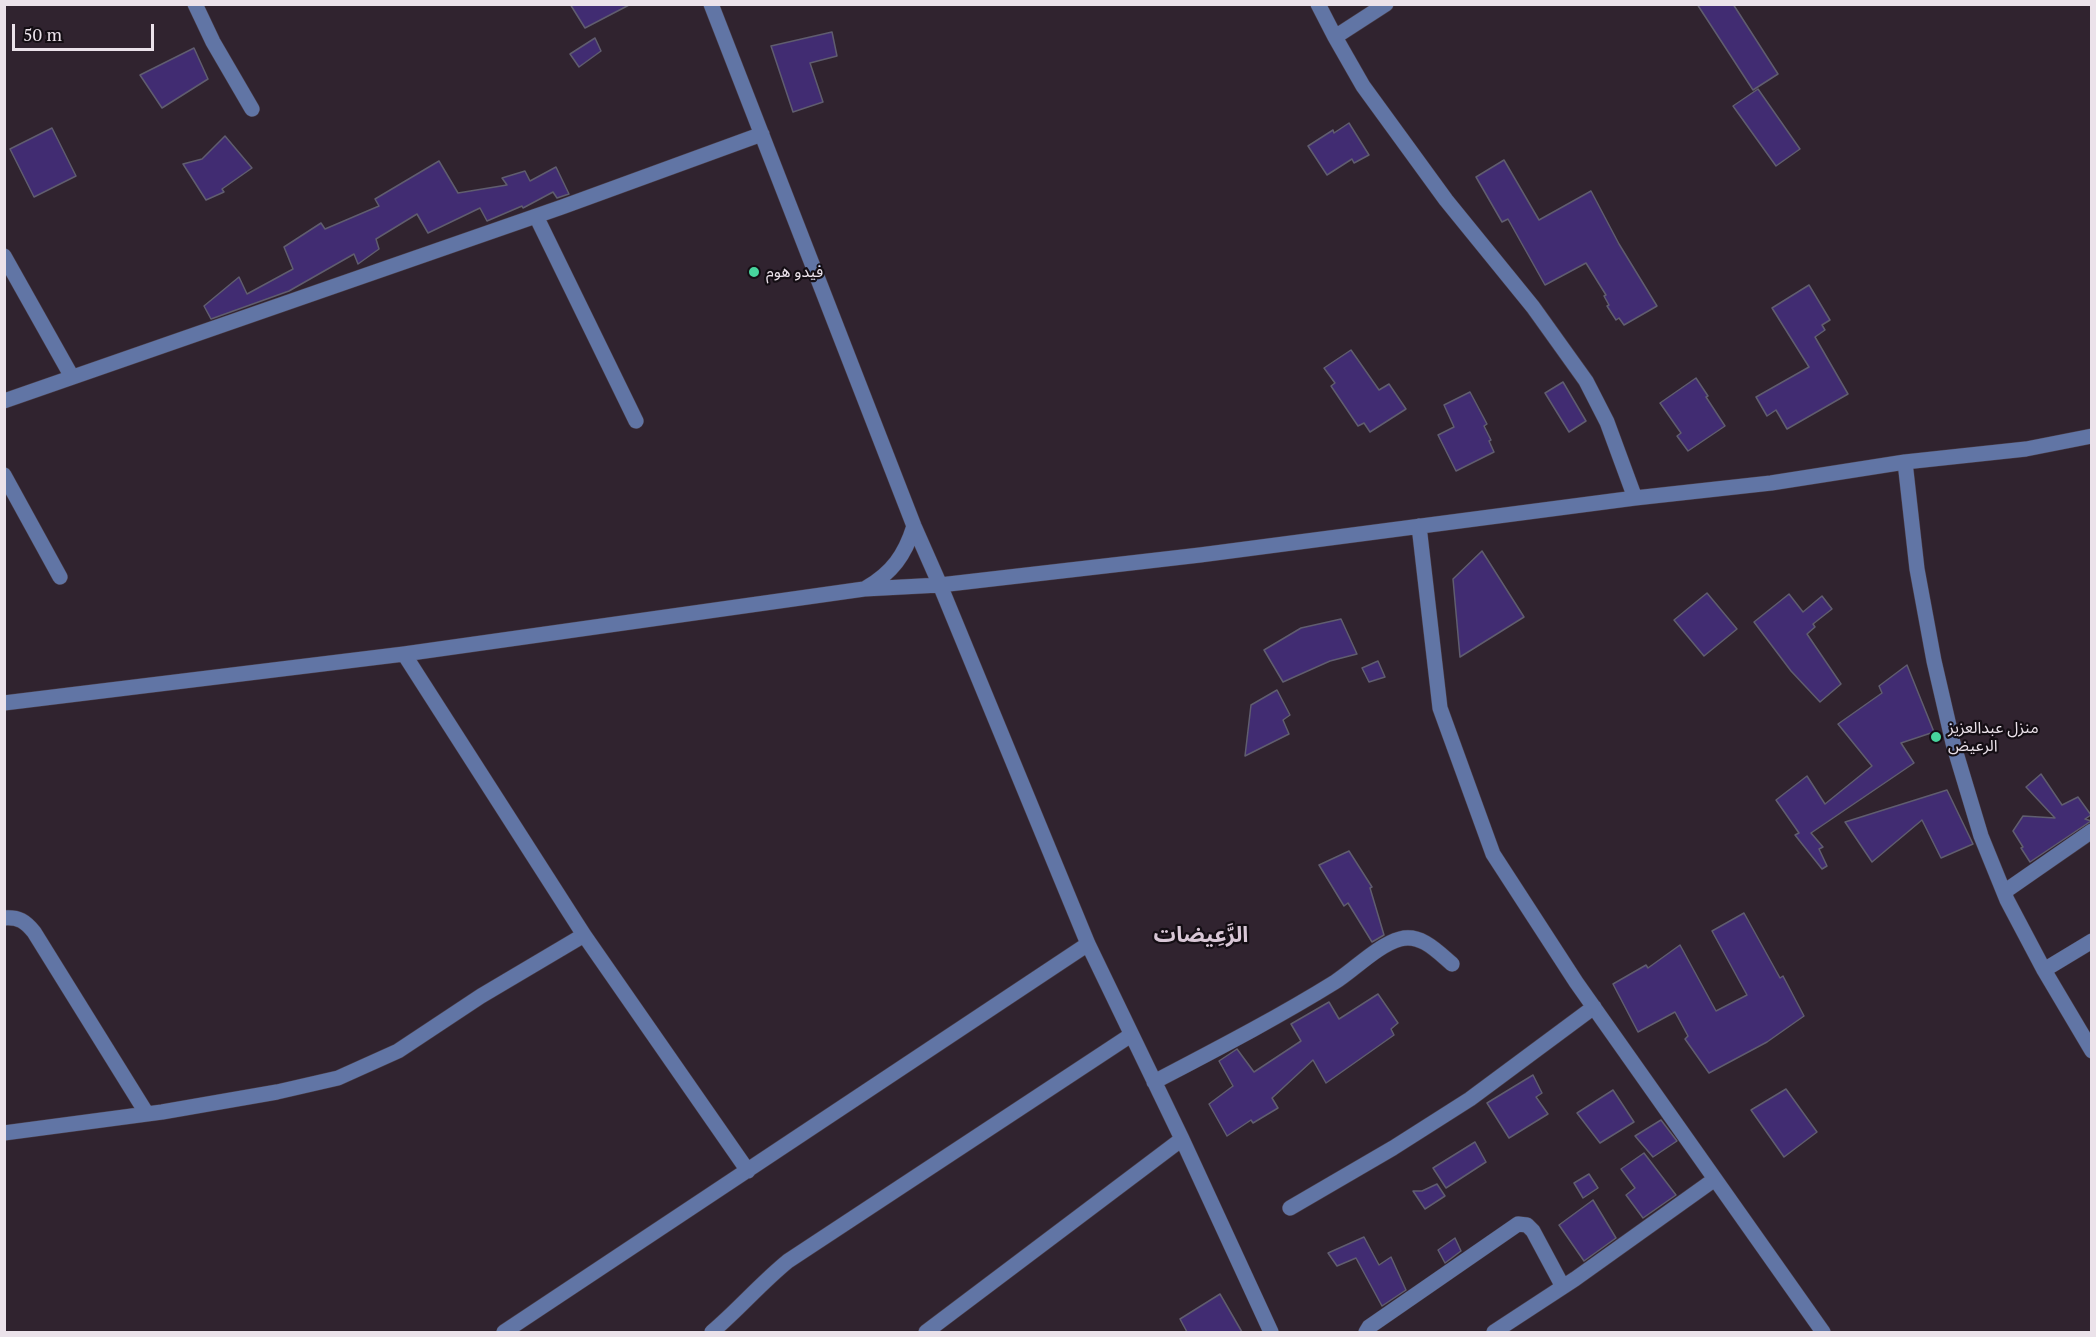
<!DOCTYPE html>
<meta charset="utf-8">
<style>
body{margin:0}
#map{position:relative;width:2096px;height:1337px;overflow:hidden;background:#30232f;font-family:"PT Serif",serif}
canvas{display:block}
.frame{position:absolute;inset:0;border:6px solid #ebe2ea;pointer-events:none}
.scale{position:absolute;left:12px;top:24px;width:142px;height:27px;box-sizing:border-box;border:3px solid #ebe2ea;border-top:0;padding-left:8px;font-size:18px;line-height:21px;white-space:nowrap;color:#ebe2ea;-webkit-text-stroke:4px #140e14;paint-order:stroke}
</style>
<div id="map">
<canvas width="2096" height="1337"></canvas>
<div class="frame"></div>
<div class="scale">50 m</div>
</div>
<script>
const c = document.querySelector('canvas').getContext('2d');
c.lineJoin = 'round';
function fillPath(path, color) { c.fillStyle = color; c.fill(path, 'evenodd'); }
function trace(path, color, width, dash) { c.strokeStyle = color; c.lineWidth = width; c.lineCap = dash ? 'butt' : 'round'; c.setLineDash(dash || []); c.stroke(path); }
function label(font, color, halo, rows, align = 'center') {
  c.font = font + ' "PT Serif","Noto Sans Arabic",serif'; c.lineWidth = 4.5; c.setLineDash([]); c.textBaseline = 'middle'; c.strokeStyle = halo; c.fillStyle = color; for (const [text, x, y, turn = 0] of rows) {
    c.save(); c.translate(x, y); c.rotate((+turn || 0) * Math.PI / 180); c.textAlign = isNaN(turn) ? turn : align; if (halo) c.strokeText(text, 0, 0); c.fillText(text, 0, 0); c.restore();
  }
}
const building = new Path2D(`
 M570,4H631L585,28Z
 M1697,4H1733L1778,74L1753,90Z
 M832,32L837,56L810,63L823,102L793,112L771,46Z
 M595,38L601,51L579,67L570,54Z
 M194,48L208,79L162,108L140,75Z
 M1758,89L1800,149L1776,166L1733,106Z
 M1349,123L1369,155L1354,163L1352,159L1327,175L1308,146L1333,130L1334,133Z
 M52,128L76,176L34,197L10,149Z
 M225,136L252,168L222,189L224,192L206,200L183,164L202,159Z
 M1504,160L1539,220L1591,191L1619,244L1657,306L1624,325L1619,318L1616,320L1607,306L1609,305L1604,296L1606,295L1586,263L1545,285L1508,219L1502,222L1476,177Z
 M439,161L458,193L507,185L502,178L525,171L530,181L556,167L569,194L557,198L553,192L523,208L522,206L487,221L480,208L428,233L417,214L376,239L379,249L358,264L354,254L289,291L211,319L204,306L239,277L247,294L293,269L284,247L321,223L325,229L379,206L375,199Z
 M1809,285L1830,320L1822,325L1825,330L1815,337L1848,394L1787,429L1776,410L1767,416L1756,397L1809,367L1772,308Z
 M1351,350L1379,390L1389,384L1406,409L1370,432L1364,423L1358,426L1331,386L1335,383L1324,368Z
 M1696,378L1708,396L1706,397L1725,426L1688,451L1677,436L1681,433L1660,403Z
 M1563,382L1586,421L1569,432L1545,393Z
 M1470,392L1487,424L1484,426L1491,440L1489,441L1494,452L1456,471L1438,435L1454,427L1444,405Z
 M1482,551L1524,617L1460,657L1453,579Z
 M1707,593L1737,629L1704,656L1674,620Z
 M1789,594L1803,612L1822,596L1832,609L1813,624L1815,627L1807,634L1841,684L1820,702L1791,671L1754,622Z
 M1341,619L1357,654L1330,661L1283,682L1264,650L1301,628Z
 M1378,661L1385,677L1369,682L1362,668Z
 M1907,665L1934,732L1901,743L1914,763L1811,833L1823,847L1819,849L1827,866L1822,869L1795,835L1799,833L1776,800L1807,776L1825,804L1872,766L1838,724L1882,693L1879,686Z
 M1277,690L1290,715L1283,720L1289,734L1245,756L1251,705Z
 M2041,774L2062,805L2078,797L2091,815L2085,819L2091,821L2030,862L2021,848L2023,847L2013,831L2023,816L2055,818L2026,787Z
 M1947,790L1973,844L1941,858L1922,820L1872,862L1845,822Z
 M1349,851L1372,887L1370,888L1384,935L1372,942L1348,903L1344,906L1319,865Z
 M1744,913L1780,978L1783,976L1804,1016L1767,1042L1709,1073L1685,1039L1688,1036L1675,1012L1638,1032L1613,984L1646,965L1648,968L1680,945L1716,1011L1747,995L1712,931Z
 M1378,994L1398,1023L1391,1029L1394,1035L1326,1083L1313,1060L1272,1098L1278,1108L1253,1123L1251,1120L1227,1136L1209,1104L1233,1086L1219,1061L1237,1049L1254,1072L1301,1041L1291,1024L1329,1002L1339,1019Z
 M1533,1075L1542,1093L1536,1097L1548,1114L1509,1138L1487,1103Z
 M1786,1089L1817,1132L1784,1157L1751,1110Z
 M1613,1090L1634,1122L1600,1143L1577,1113Z
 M1661,1120L1677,1141L1653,1157L1635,1136Z
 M1475,1142L1486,1162L1446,1188L1433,1168Z
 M1644,1153L1676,1195L1643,1218L1626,1195L1635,1188L1621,1169Z
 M1589,1174L1598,1188L1583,1198L1574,1183Z
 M1437,1184L1445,1196L1425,1209L1413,1191H1422Z
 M1593,1200L1616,1238L1584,1261L1559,1225Z
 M1364,1237L1379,1265L1391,1257L1406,1290L1382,1306L1356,1258L1337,1266L1328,1253Z
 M1455,1238L1461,1251L1445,1263L1438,1250Z
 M1220,1294L1242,1332H1187L1180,1319Z`);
const minor = new Path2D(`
 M195,4L213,42L252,109
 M711,4L914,526L940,585L1088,944L1182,1139L1271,1332
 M1318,4L1335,37
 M1386,4L1335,37L1363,86L1446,200L1533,307L1586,381L1607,422L1635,498
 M536,216L636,421
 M4,256L72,377
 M4,401L562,207L762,134
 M1905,462L1917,569L1934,661L1953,743L1981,836L2007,900L2044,970L2092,1051
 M4,475L60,577
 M1419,526L1440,708L1493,854L1576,982L1823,1332
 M866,588C892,573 905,555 914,526
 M404,654L584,935L748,1171
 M4,703L404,654L864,589L940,585L1200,555L1635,498L1771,483L1905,462L2026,449L2092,436
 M2004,892L2092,831
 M4,918C19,917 25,921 34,932L147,1114
 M2044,970L2092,941
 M1154,1082C1215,1050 1277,1018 1335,982C1355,969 1378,945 1400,939C1421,933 1438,952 1452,964
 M4,1133L162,1112L277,1092L338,1078L398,1051L481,996L584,935
 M1290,1208L1393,1148L1470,1099L1594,1007
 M504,1332L1088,944
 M712,1332C739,1309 761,1283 788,1261L1131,1035
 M926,1332L1182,1139
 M1366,1332L1369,1327L1518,1224L1527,1225L1533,1231L1563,1287
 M1494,1332L1575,1279L1715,1179`);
const markers = [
 [754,272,6,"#47d49d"],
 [1936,737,6,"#47d49d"]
];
const poiNames = [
 ["فيدو هوم",766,272],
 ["منزل عبدالعزيز",1948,728],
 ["الرعيض",1948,746]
];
const districtNames = [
 ["الرَّعِيضات",1201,936]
];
fillPath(building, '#412c72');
trace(building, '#605d6f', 1.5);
trace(minor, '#4a3e49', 16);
trace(minor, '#6175a5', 15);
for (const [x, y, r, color] of markers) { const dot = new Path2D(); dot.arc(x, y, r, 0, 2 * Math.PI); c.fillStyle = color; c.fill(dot); trace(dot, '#140e14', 2); }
label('16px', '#ebe2ea', '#140e14', poiNames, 'left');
label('bold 22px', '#d8c7d6', '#140e14', districtNames);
</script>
